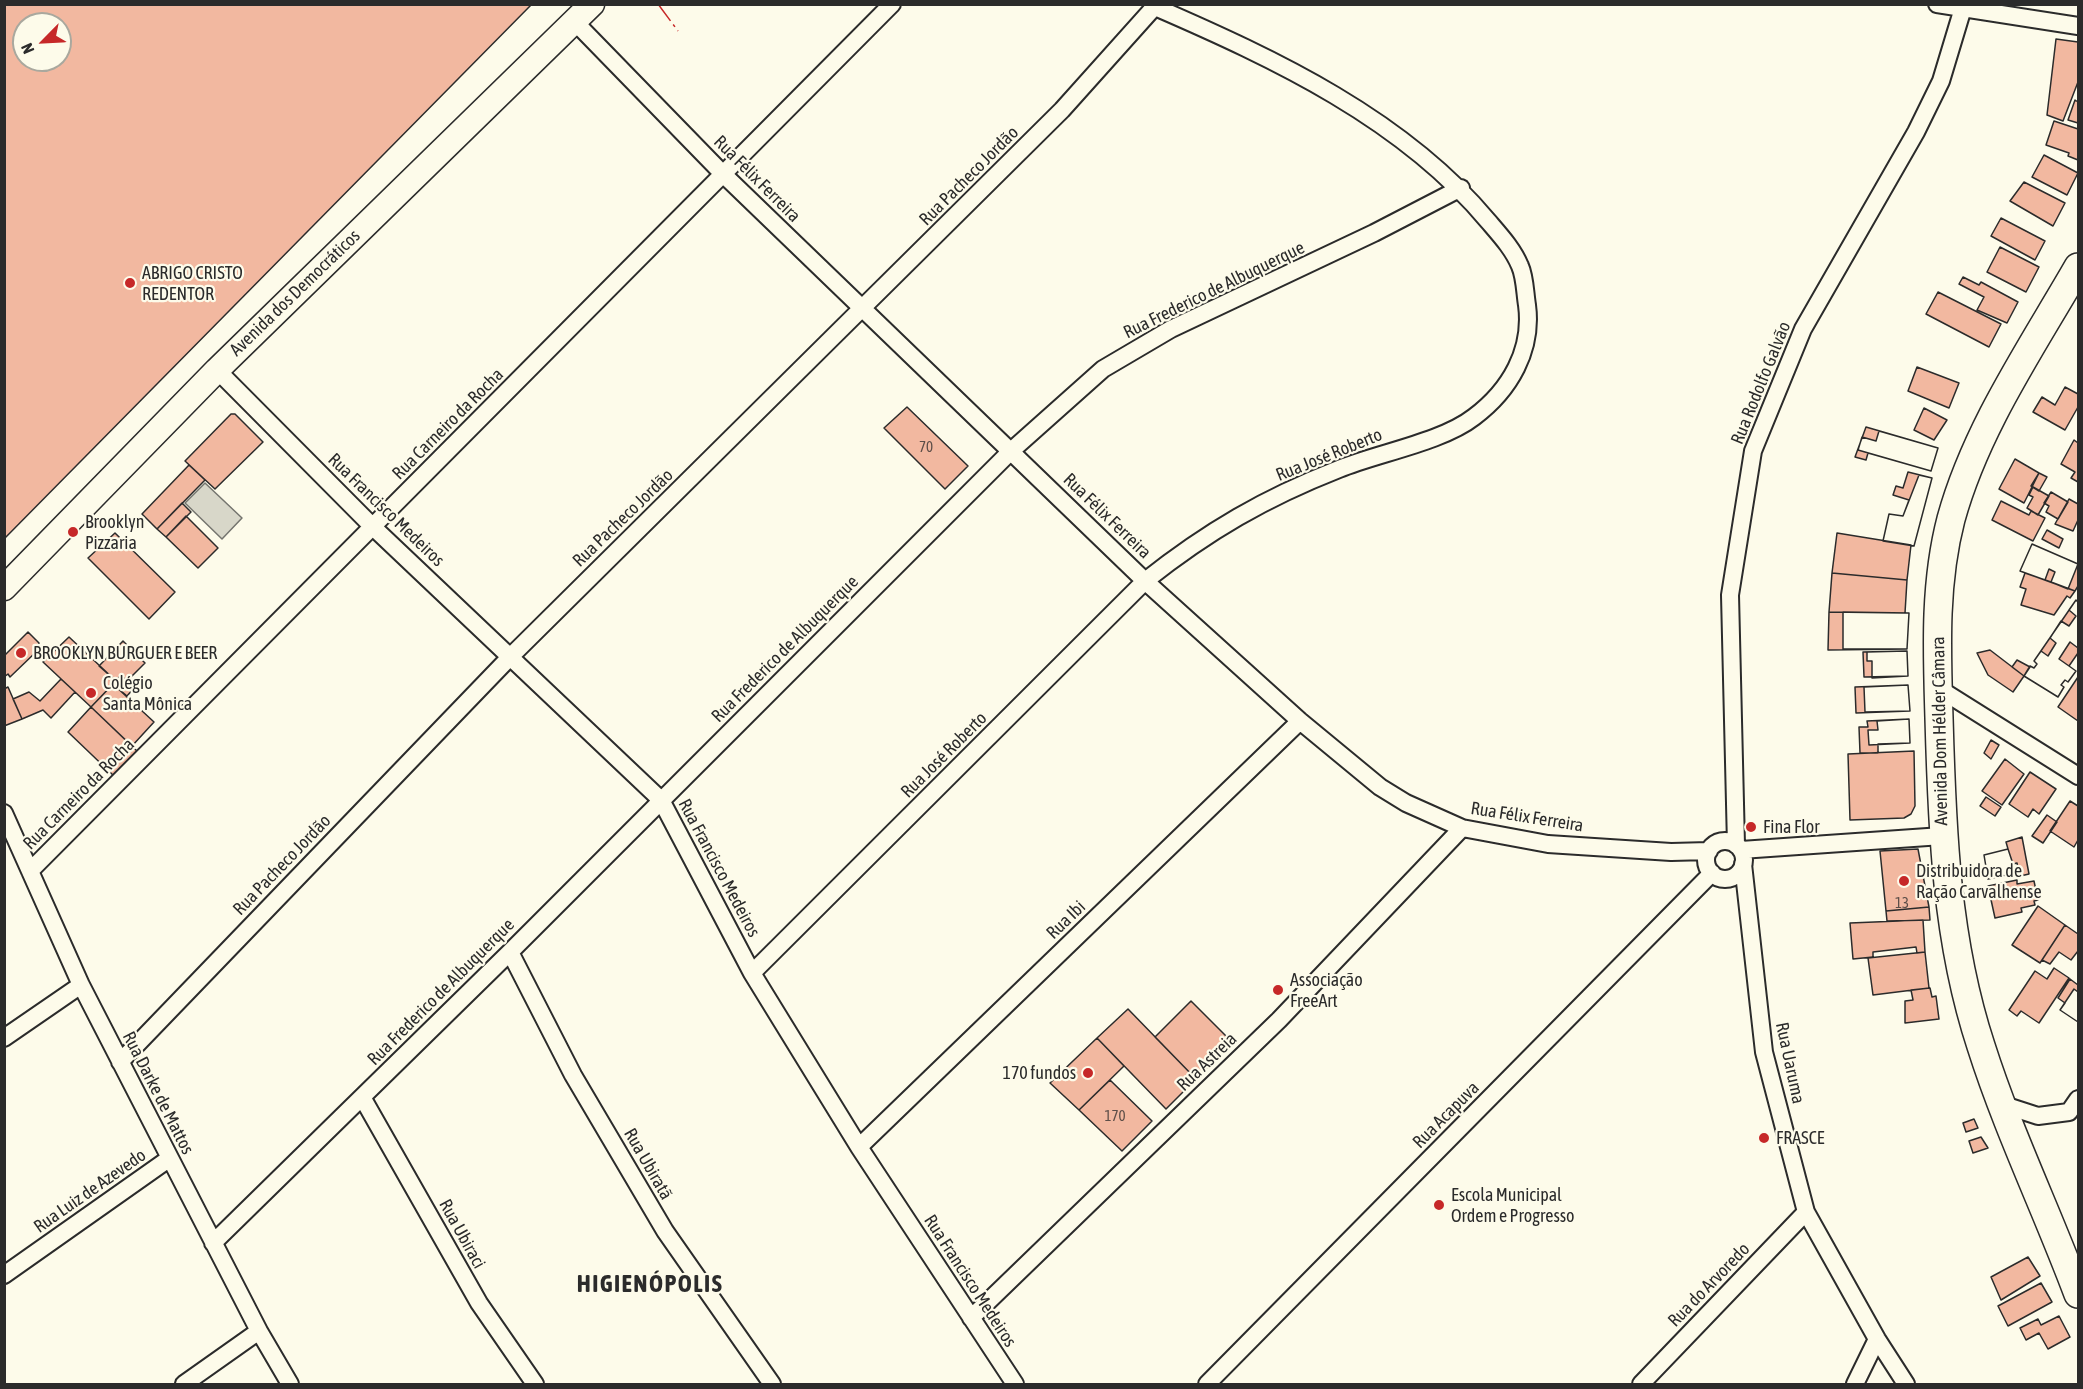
<!DOCTYPE html>
<meta charset="utf-8">
<style>
body{margin:0}
#map{position:relative;width:2083px;height:1389px;overflow:hidden;background:#fdfbea;font-family:"Asap Condensed",sans-serif}
canvas{display:block}
.frame{position:absolute;inset:0;border:6px solid #2b2b2b;pointer-events:none}
.north{position:absolute;left:12px;top:12px;width:60px;height:60px;box-sizing:border-box;background:#fdfbea;border:2px solid #a9a89e;border-radius:50%;rotate:246deg;font-size:16px;font-weight:700;line-height:24px;text-align:center;color:#2b2b2b}
.north::after{content:'';display:block;margin:auto;width:21px;height:27px;background:#c62828;clip-path:polygon(50% 0,100% 100%,50% 72%,0 100%)}
</style>
<div id="map">
<canvas width="2083" height="1389"></canvas>
<div class="frame"></div>
<div class="north">N</div>
</div>
<script>
const c = document.querySelector('canvas').getContext('2d');
c.lineJoin = 'round';
function fillPath(path, color) { c.fillStyle = color; c.fill(path, 'evenodd'); }
function trace(path, color, width, dash) { c.strokeStyle = color; c.lineWidth = width; c.lineCap = dash ? 'butt' : 'round'; c.setLineDash(dash || []); c.stroke(path); }
function label(font, color, halo, rows, align = 'center') {
  c.font = font + ' "Asap Condensed",sans-serif'; c.lineWidth = 4.5; c.setLineDash([]); c.textBaseline = 'middle'; c.strokeStyle = halo; c.fillStyle = color; for (const [text, x, y, turn = 0] of rows) {
    c.save(); c.translate(x, y); c.rotate((+turn || 0) * Math.PI / 180); c.textAlign = isNaN(turn) ? turn : align; if (halo) c.strokeText(text, 0, 0); c.fillText(text, 0, 0); c.restore();
  }
}
const water = new Path2D(`
 M205,483L242,518L222,539L185,503Z`);
const building = new Path2D(`
 M4,4H532L4,539ZM24,24H60V60H24Z
 M2056,39L2078,42V82L2063,121L2047,115Z
 M2075,100L2078,102V123L2068,120Z
 M2054,121L2078,129V160L2068,156L2069,153L2046,145Z
 M2044,155L2078,173L2067,195L2032,177Z
 M2024,182L2065,203L2053,226L2010,201Z
 M2001,218L2045,241L2035,260L1991,236Z
 M2000,247L2039,267L2026,292L1987,272Z
 M1963,277L1979,285L1981,282L2018,302L2007,323L1977,310L1984,297L1959,284Z
 M1938,292L2001,324L1989,347L1926,314Z
 M1917,367L1959,383L1949,408L1908,391Z
 M2065,387L2078,394V407L2065,430L2033,412L2042,397L2055,405Z
 M907,407L968,466L945,489L884,428Z
 M1924,408L1947,420L1934,440L1914,430Z
 M231,414H235L263,442L215,489L185,461Z
 M1866,427L1938,448L1931,471L1868,453L1866,460L1855,457Z
 M1879,431L1938,448L1931,471L1858,450L1862,437L1876,441Z
 M2074,440L2078,443V482L2071,478L2075,472L2061,464Z
 M2015,459L2039,473L2024,503L1999,489Z
 M189,465L205,480L157,529L142,514Z
 M1908,472L1932,478L1914,546L1883,541L1889,514L1903,516L1909,500L1893,495L1896,486L1903,488Z
 M2039,473L2047,477L2039,491L2031,486Z
 M1919,475L1932,478L1914,546L1883,541L1889,514L1903,516Z
 M2033,487L2049,496L2038,515L2027,508L2033,497L2029,495Z
 M2051,492L2068,502L2058,519L2046,512L2049,506L2044,503Z
 M2069,499L2078,504V520L2073,531L2055,524Z
 M2001,501L2029,515L2031,511L2045,518L2033,541L1992,520Z
 M182,503L191,512L166,537L157,529Z
 M186,516L218,548L198,568L166,537Z
 M2047,530L2063,539L2059,548L2042,539Z
 M115,533L175,592L149,619L88,558Z
 M1837,533L1911,545L1907,580L1832,573Z
 M2032,544L2078,564L2068,589L2051,582L2055,572L2049,569L2045,580L2020,571Z
 M2032,544L2078,564V586L2075,591L2020,571Z
 M1832,573L1907,580L1905,613L1829,612Z
 M2025,573L2051,582L2075,591L2070,598L2067,596L2054,615L2021,605L2026,589L2020,587Z
 M2076,600L2078,602V653L2069,666L2076,671L2068,682L2065,680L2061,685L2064,687L2058,697L2024,676L2030,666L2034,668L2037,664L2034,661L2041,651L2048,656L2056,643L2050,638L2061,621L2069,626L2076,616L2069,610Z
 M2076,600L2078,602V653L2069,666L2076,671L2068,682L2065,680L2061,685L2064,687L2058,697L2024,676L2030,666L2034,668L2037,664L2034,661Z
 M1829,612L1909,613L1907,649L1828,650Z
 M1843,612L1909,613L1907,649H1843Z
 M28,632L39,643L37,651L10,677L8,674L4,677V656Z
 M69,637L116,681L91,707L43,662Z
 M123,641L145,663L127,681L121,675L116,681L99,666Z
 M2070,642L2078,648V653L2069,666L2059,659Z
 M1990,650L2024,676L2013,692L1988,675L1977,653Z
 M1907,651L1908,676L1872,678V661H1867V652Z
 M1907,651L1908,676L1864,677L1863,652Z
 M2017,660L2030,667L2024,676L2012,667Z
 M121,675L134,688L127,696L113,684Z
 M2078,677V721L2058,707Z
 M61,679L75,692L51,718L43,710L22,719L13,699L29,692L40,701Z
 M113,684L154,722L132,746L91,707Z
 M1908,685L1910,711L1856,713L1855,687Z
 M1908,685L1910,711L1865,712L1864,687Z
 M8,687L22,719L4,726V689Z
 M91,707L138,752L115,777L68,732Z
 M1909,719L1910,743L1869,745L1868,730H1878L1877,721Z
 M1909,719L1910,743L1878,744V753H1860L1859,727H1868L1867,721Z
 M1991,740L1999,745L1991,759L1984,753Z
 M1914,751L1915,806L1911,814L1904,818L1850,820L1848,754Z
 M2005,759L2024,774L2002,805L1982,791Z
 M2030,772L2056,789L2039,814L2033,809L2028,817L2009,804Z
 M1986,797L2001,807L1995,816L1980,806Z
 M2070,801L2078,806V840L2074,847L2050,831Z
 M2047,815L2057,822L2043,843L2032,836Z
 M2022,837L2029,874L2016,877L2015,873L1988,879L1984,855L2008,849L2006,842Z
 M1918,849L1929,907L1886,911L1880,851Z
 M2008,849L2013,864L2017,863L2019,872L1988,879L1984,855Z
 M2017,880V884L2034,881L2038,900L2034,901L2035,905L2021,908L2022,912L1995,918L1988,886Z
 M2038,906L2065,925L2040,963L2012,945Z
 M1929,907L1930,920L1887,921L1886,911Z
 M1923,920L1925,952L1917,953L1916,947L1873,952V957L1853,959L1850,923Z
 M2065,925L2078,934V951L2071,960L2059,952L2050,964L2042,960Z
 M1925,952L1929,988L1873,995L1868,958Z
 M2054,968L2069,978L2039,1023L2021,1011L2017,1016L2009,1010L2035,971L2047,979Z
 M2070,979L2078,985V1022L2060,1010L2065,1003L2058,998Z
 M1930,988L1932,997L1936,996L1939,1019L1905,1023V1001L1913,1000L1911,990Z
 M2074,989L2078,992V1022L2060,1010Z
 M1191,1001L1232,1042L1196,1079L1155,1037Z
 M1128,1009L1196,1079L1166,1109L1097,1038Z
 M1097,1038L1124,1066L1079,1110L1050,1083Z
 M1110,1080L1152,1121L1122,1151L1079,1110Z
 M1974,1119L1978,1128L1966,1132L1963,1123Z
 M1981,1137L1988,1148L1973,1153L1969,1141Z
 M2028,1257L2040,1276L2001,1300L1991,1277Z
 M2041,1283L2052,1302L2008,1326L1998,1306Z
 M2059,1316L2070,1337L2048,1349L2039,1333L2026,1340L2020,1328L2038,1319L2041,1325Z`);
const street = new Path2D(`
 M1937,4L2078,26
 M575,22L723,174L1145,581L1300,721L1380,787L1406,803L1462,828L1548,844L1671,852L1709,851
 M217,370L373,527L661,800L752,973L859,1147L1015,1384
 M1938,688L2078,776
 M4,813L81,985L259,1331L290,1384
 M1706 860a19 19 0 1 1 38 0a19 19 0 1 1-38 0Z
 M1736,845L1730,595L1753,451L1803,329L1916,132L1941,81L1963,8
 M1741,850L1942,836
 M1743,864L1764,1052L1806,1212L1877,1339L1906,1384
 M30,871L892,4
 M510,952L573,1075L665,1231L772,1384
 M752,973L1145,581C1208,531 1265,498 1339,469C1378,453 1442,442 1474,417C1510,390 1533,350 1527,305C1525,293 1525,277 1520,266C1513,249 1500,235 1488,221C1403,119 1275,59 1155,7
 M4,1038L81,985
 M120,1062L511,656L1062,110L1157,4
 M362,1097L479,1303L535,1384
 M2001,1104L2038,1116L2069,1112L2078,1099
 M859,1147L1300,721
 M213,1243L510,952L1011,451L1103,369L1171,329L1374,233L1461,188
 M4,1275L170,1158
 M971,1318L1279,1020L1462,828
 M184,1384L259,1331
 M1207,1384L1712,873
 M1641,1384L1806,1212
 M1855,1384L1877,1339`);
const secondary = new Path2D(`
 M4,588L217,370L592,4`);
const primary = new Path2D(`
 M2078,267C2032,347 1976,428 1951,519C1934,584 1937,651 1939,718C1942,829 1946,940 1981,1046C2008,1131 2047,1211 2078,1294`);
const power = new Path2D(`
 M658,4L678,31`);
const markers = [
 [130,283,6,"#c62828"],
 [73,532,6,"#c62828"],
 [21,653,6,"#c62828"],
 [91,693,6,"#c62828"],
 [1751,827,6,"#c62828"],
 [1904,881,6,"#c62828"],
 [1278,990,6,"#c62828"],
 [1088,1073,6,"#c62828"],
 [1764,1138,6,"#c62828"],
 [1439,1205,6,"#c62828"]
];
const numberNames = [
 ["70",926,447],
 ["13",1902,903],
 ["170",1115,1116]
];
const streetNames = [
 ["Rua Pacheco Jordão",969,176,-45],
 ["Rua Félix Ferreira",757,179,45],
 ["Rua Frederico de Albuquerque",1214,290,-26],
 ["Avenida dos Democráticos",295,293,-44],
 ["Rua Rodolfo Galvão",1761,383,-68],
 ["Rua Carneiro da Rocha",448,424,-45],
 ["Rua José Roberto",1329,455,-22],
 ["Rua Francisco Medeiros",386,510,44],
 ["Rua Félix Ferreira",1107,516,44],
 ["Rua Pacheco Jordão",623,518,-44],
 ["Rua Frederico de Albuquerque",785,649,-45],
 ["Avenida Dom Hélder Câmara",1940,731,-91],
 ["Rua José Roberto",944,755,-45],
 ["Rua Carneiro da Rocha",79,794,-45],
 ["Rua Félix Ferreira",1527,817,9],
 ["Rua Pacheco Jordão",282,865,-46],
 ["Rua Francisco Medeiros",719,868,62],
 ["Rua Ibi",1066,920,-44],
 ["Rua Frederico de Albuquerque",441,992,-45],
 ["Rua Astreia",1207,1062,-44],
 ["Rua Uaruma",1790,1063,78],
 ["Rua Darke de Mattos",158,1093,63],
 ["Rua Acapuva",1446,1115,-45],
 ["Rua Ubiratã",648,1164,60],
 ["Rua Luiz de Azevedo",90,1191,-35],
 ["Rua Ubiraci",462,1234,61],
 ["Rua Francisco Medeiros",970,1281,57],
 ["Rua do Arvoredo",1709,1285,-46]
];
const poiNames = [
 ["ABRIGO CRISTO",142,273],
 ["REDENTOR",142,294],
 ["Brooklyn",85,522],
 ["Pizzaria",85,543],
 ["BROOKLYN BURGUER E BEER",33,653],
 ["Colégio",103,683],
 ["Santa Mônica",103,704],
 ["Fina Flor",1763,827],
 ["Distribuidora de",1916,871],
 ["Ração Carvalhense",1916,892],
 ["Associação",1290,980],
 ["FreeArt",1290,1001],
 ["170 fundos",1076,1073,"right"],
 ["FRASCE",1776,1138],
 ["Escola Municipal",1451,1195],
 ["Ordem e Progresso",1451,1216]
];
const districtNames = [
 ["HIGIENÓPOLIS",650,1284]
];
fillPath(water, '#d8d7c9');
trace(water, '#74746e', 1.5);
fillPath(building, '#f2b8a0');
trace(building, '#2b2b2b', 1.5);
trace(street, '#2b2b2b', 20);
trace(secondary, '#2b2b2b', 27);
trace(primary, '#2b2b2b', 30);
trace(street, '#fdfbea', 16);
trace(secondary, '#fdfbea', 24);
trace(primary, '#fdfbea', 27);
trace(power, '#c62828', 1.5, [21, 4.5, 3, 4.5]);
for (const [x, y, r, color] of markers) { const dot = new Path2D(); dot.arc(x, y, r, 0, 2 * Math.PI); c.fillStyle = color; c.fill(dot); trace(dot, '#fdfbea', 2); }
label('15px', '#5d4e48', null, numberNames);
label('18px', '#2b2b2b', '#fdfbea', streetNames);
label('18px', '#2b2b2b', '#fdfbea', poiNames, 'left');
c.letterSpacing = '1.5px';
label('bold 24px', '#2b2b2b', '#fdfbea', districtNames);
c.letterSpacing = '0px';
</script>
